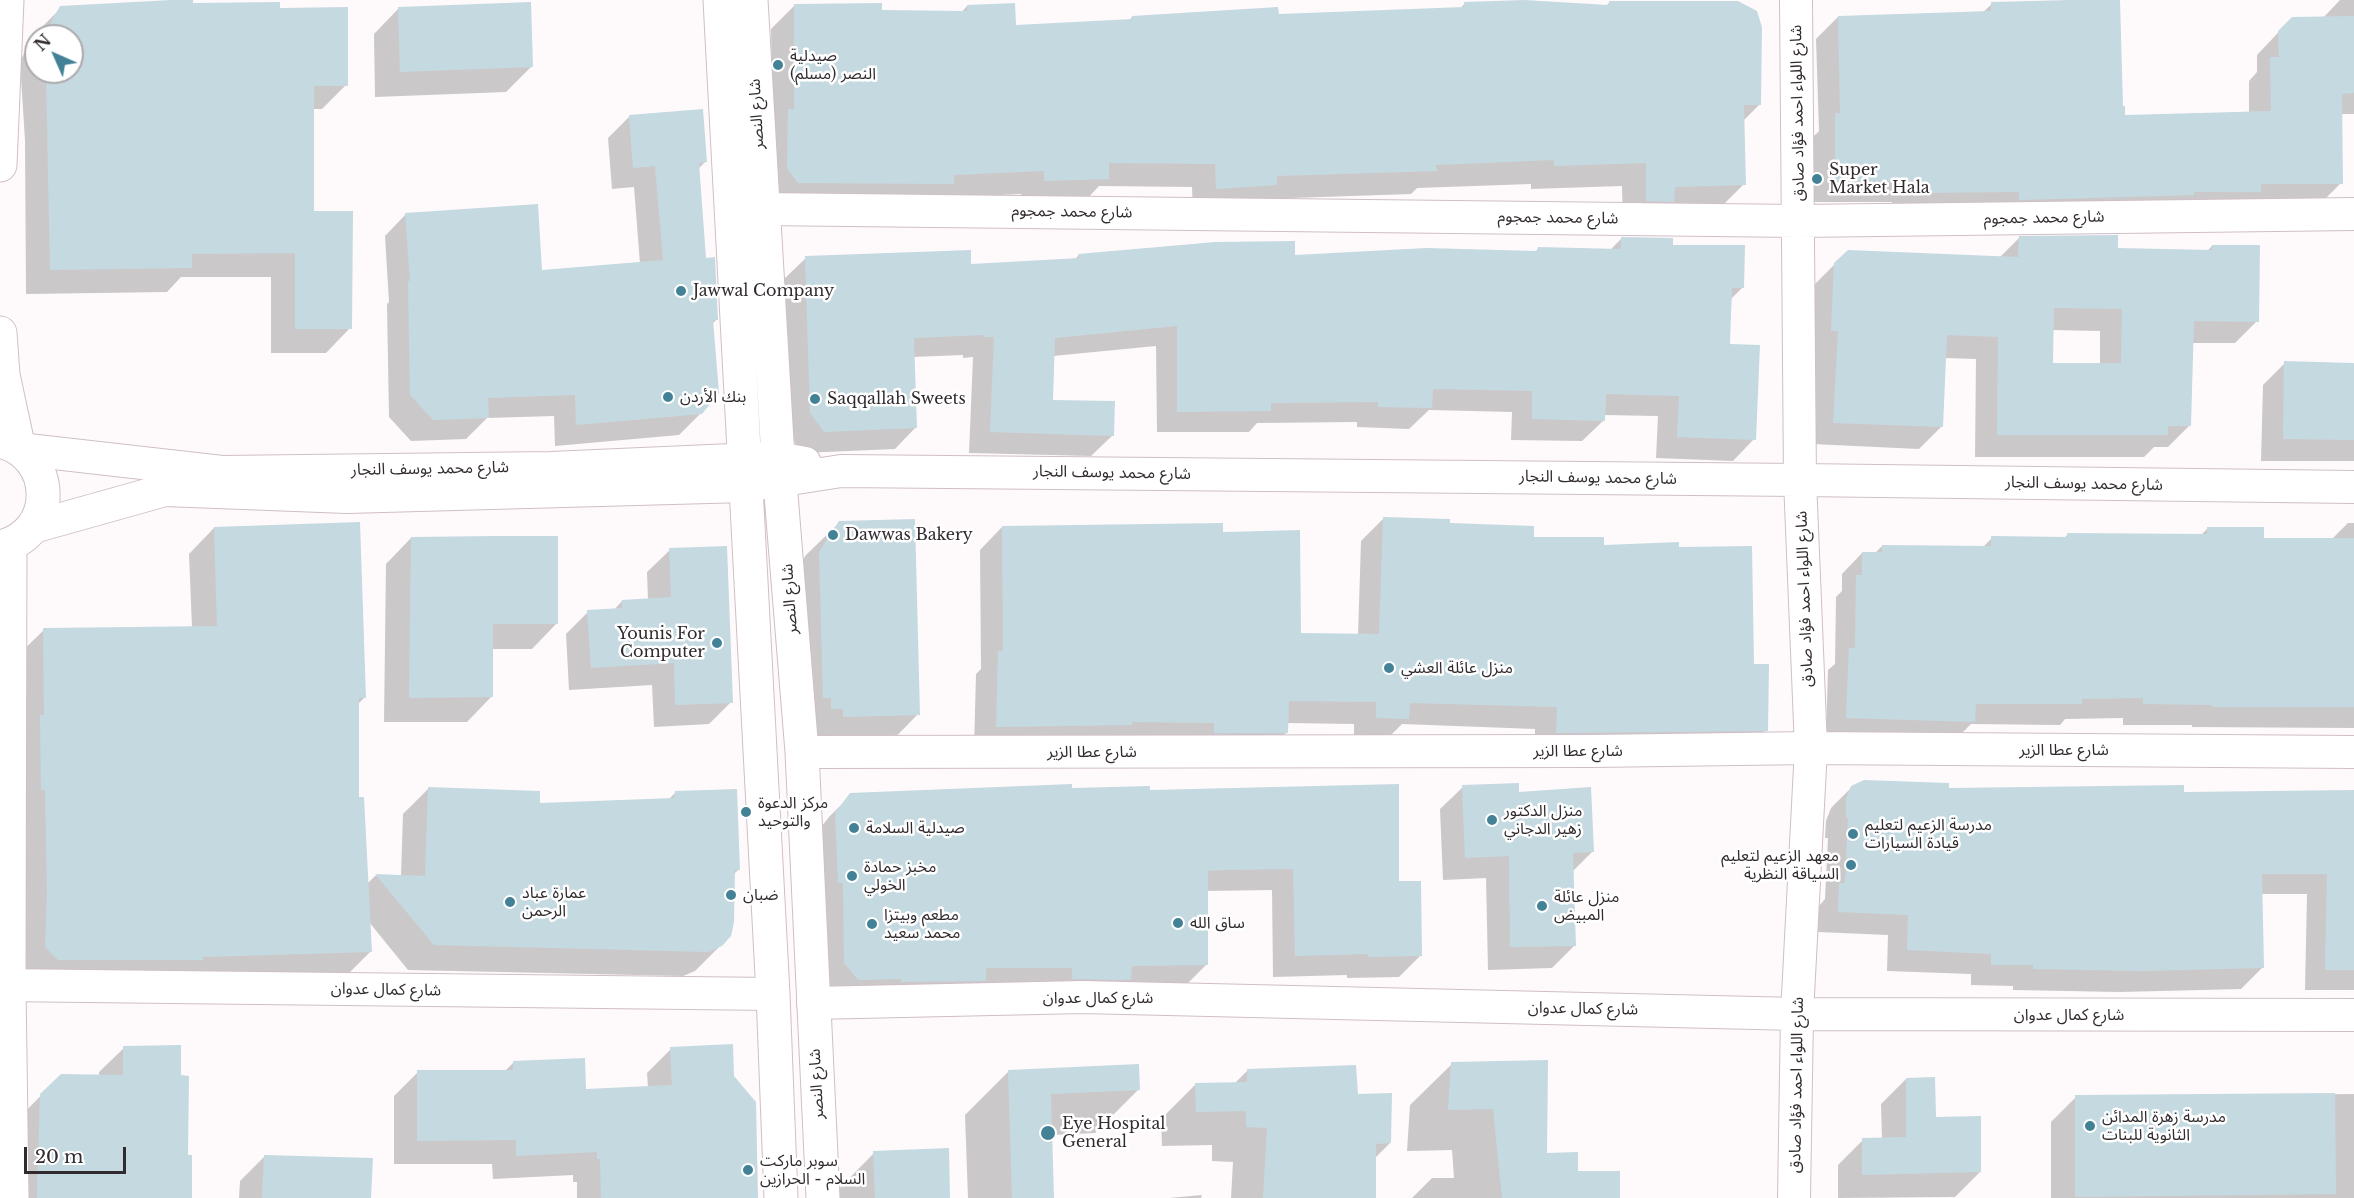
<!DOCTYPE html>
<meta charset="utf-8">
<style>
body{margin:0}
#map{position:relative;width:2354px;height:1198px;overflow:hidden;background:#fefafc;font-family:"Libre Baskerville",serif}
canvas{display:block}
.north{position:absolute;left:24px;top:24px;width:60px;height:60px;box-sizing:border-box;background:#fff;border:2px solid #adaaac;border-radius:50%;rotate:315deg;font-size:16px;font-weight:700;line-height:24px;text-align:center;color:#312b2f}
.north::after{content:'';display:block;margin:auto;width:21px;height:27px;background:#438296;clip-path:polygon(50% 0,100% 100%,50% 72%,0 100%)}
.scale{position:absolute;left:24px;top:1147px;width:102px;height:27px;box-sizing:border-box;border:3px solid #312b2f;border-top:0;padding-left:8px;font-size:18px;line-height:21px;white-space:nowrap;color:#312b2f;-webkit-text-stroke:4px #fff;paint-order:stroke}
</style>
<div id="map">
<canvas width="2354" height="1198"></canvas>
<div class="north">N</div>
<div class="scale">20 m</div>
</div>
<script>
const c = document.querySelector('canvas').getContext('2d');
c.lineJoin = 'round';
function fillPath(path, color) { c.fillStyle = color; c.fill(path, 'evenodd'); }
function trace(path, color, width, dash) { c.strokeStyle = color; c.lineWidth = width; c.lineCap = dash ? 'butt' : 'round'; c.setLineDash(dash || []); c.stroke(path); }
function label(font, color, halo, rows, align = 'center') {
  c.font = font + ' "Libre Baskerville","Noto Sans Arabic",serif'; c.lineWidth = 5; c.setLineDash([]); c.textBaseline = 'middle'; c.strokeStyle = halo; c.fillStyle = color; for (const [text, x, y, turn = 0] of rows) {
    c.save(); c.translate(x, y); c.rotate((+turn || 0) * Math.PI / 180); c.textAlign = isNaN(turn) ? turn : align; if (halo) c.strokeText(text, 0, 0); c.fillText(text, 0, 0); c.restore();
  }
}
const shadow = new Path2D(`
 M2119,0L2121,108L2124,116L2249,113V81L2257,72V55L2292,18H2323L2340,0H2354V114H2341V183L2319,205L1892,215V202H1813V137L1819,131L1816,39L1838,17L1982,13L1992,4Z
 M1610,2L1759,105L1743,121L1744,184L1720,208L1623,224L1622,186L1531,189V184L1417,188L1411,194L1262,199L1193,212L1192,187L1099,186L1084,202L1021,204V194L774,206L771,29L795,5L881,12L961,13L967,6L1015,27L1129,21L1132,17L1277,16L1460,9L1465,3L1606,6Z
 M192,5L278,10L346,85L322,109H312V212L350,328L326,353H271V277H181L167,292L26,294L25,141L20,61L37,32L61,8ZM36,36H72V72H36Z
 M399,8L532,66L506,92L375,97L374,34Z
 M629,117L705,162L698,169L705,260L717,319L711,325L701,413L679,435L555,446L554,416L487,418L466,439L411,441L389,417L387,304L389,302L385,236L406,214L541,271L640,264L634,187L612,189L608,138Z
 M1622,238L1672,247L1743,287L1730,300L1729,346L1754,439L1733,461L1656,458L1658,416L1604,415V420L1582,441L1511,440L1512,412L1429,410L1409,429L1357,427V422L1257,423L1249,432H1157L1156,346L1053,356L1051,401L1113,435L1091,456L969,453L973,357L963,358V355L913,357L916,427L895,449L802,453L789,434L784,279L806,258L970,265L1074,260L1079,255L1294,256L1535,252L1538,249L1610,250Z
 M2019,238L2116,250L2207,251L2212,246L2257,321L2235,343H2192L2190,425L2168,447H2154L2144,457H1975L1976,359L1945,358L1941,427L1919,449L1812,444L1816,353H1809L1812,287L1835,264L1999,258ZM2052,330L2100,331V364H2052Z
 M2285,363L2354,364V461H2261L2263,385Z
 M1383,519L1448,525L1532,539L1603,546L1677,548L1753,665L1766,730L1744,752L1535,755V729L1402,724L1385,741L1354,740V724L1287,723L1286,733L1264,755L974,748L976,674L981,669L980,550L1002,527L1221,533L1300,635L1358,636L1361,541Z
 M839,523L918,714L886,747L799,741L787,585L806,555Z
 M2348,523H2354V728L2192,727V725H2123V718L2065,719L2060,725L1971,724L1953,742L1826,738L1828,670L1835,664L1836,597L1842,591V574L1862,553H1875L1882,546L1982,548L1992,538L2064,539L2067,535H2201L2208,528L2262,539H2332Z
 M214,528L364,698L358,704V799L367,884L375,876H401L403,814L428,789L538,804L668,800L675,793L738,870L734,874L721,945L695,971L683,976L408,970L369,922L370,952L345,977L20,972L18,655L44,630L192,628L189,554Z
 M411,538L557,623L532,649H492V696L467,722H384L386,564Z
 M670,550L731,702L709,724L654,727L652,685L569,690L566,634L588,612L614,610L622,601L648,600L647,572Z
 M1463,787L1517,793L1592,852L1572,872L1575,945L1552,968L1488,970L1486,878L1443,880L1440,809Z
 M1852,787L2183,794L2354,792V990H2305L2307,894H2261L2262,968L2241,989L2120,992L2013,990V986L1971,985V974L1887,971L1888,935L1818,932L1819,906L1825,899L1828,838H1825L1826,821L1831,808Z
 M1071,789L1148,792L1398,883L1421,955L1399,977L1347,978V975L1273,977L1272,890L1206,891L1207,964L1185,986L836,1001L823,985L814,836L829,817L851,795Z
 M124,1048L180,1077L190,1198H14L16,1121L61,1075L99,1076V1072Z
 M671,1049L733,1076L757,1198H577V1182H573V1175L493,1179L492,1164H394V1096L418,1072H504L514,1062L585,1091L648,1087L647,1073Z
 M1452,1064L1546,1155L1619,1198H1412L1432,1178H1454L1452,1150L1407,1151L1410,1105Z
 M1248,1070L1357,1096L1390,1143L1375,1158V1198H1231L1233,1162L1212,1161V1145L1162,1146L1161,1119L1196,1084H1234Z
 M1009,1071L1138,1090L1095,1133L1051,1135L1053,1198H968L965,1115Z
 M1906,1079L1934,1119L1980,1172L1955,1197L1838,1198V1165L1863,1140L1882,1139L1881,1104Z
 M2354,1094V1198H2051V1122L2076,1097Z
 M874,1153L949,1198H830Z
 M265,1156L370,1198H239L240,1181Z
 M1202,1195L1201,1198H1169Z`);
const building = new Path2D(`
 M171,0H193V3L280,2V8L348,7V86H314V211H353L352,329H295V253L192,254V268L50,270L46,72H72V36L44,35L60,6Z
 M1524,0L1609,5V1H1738L1757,11L1762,27L1761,105H1744L1746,185L1675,187L1674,202L1646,201V163L1554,166V160L1436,165L1437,171L1277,176V185L1216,189L1215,164L1109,163V179L1044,181V171L954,175V184L798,183L787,168L788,109H794V4L882,3V10L967,11V5L1015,3L1016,25L1132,19V16L1278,7L1279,14L1464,7V2Z
 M2070,0H2120L2123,106H2125V115L2271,111L2270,57H2279L2278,31L2292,17L2354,16V93L2342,94L2343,184H2261V192H2194V195L2019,200V192L1913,193V181H1835V113H1840L1838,16L1991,11V2Z
 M531,2L533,67L400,72L398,7Z
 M703,109L707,162L699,163L706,258L715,257L718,320H713L719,393L702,414L576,425L575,395L488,398L489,418L433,420L410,395L408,281H410L405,213L538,204L542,270L663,260L655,166L633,168L629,115Z
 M2118,235V248L2212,250V245H2260L2259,322L2194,321L2191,426H2168V435H1997L1998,337L1947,335L1943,427L1833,423L1838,331H1831L1834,263L1848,250L2018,257L2019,236ZM2054,308L2122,309L2121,363H2053Z
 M1621,237L1673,238V245H1745L1744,288H1732L1730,344L1760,345L1756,440L1677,437L1679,396L1606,394L1605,421L1532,419V391L1433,389L1432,408L1378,407V402L1271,403V411L1177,412V326L1055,338L1053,400L1115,401L1114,436L990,432L994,337H984V335L914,338L917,428L824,432L810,413L805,256L971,250V264L1079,258L1078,254L1215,242L1295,241V255L1426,248L1537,251L1538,247L1621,249Z
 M2284,361L2354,363V440L2283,439Z
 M1383,517L1450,519V523L1534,526V537H1604V545L1679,542V547L1752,546L1754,664H1769L1768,731L1556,733L1557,707L1410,703L1409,719L1376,718V702L1289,701L1288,733H1214V723L1132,722V725L996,727L998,651H1003L1002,526L1223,523V532L1300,530L1301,633L1379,634Z
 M915,519L920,715L843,717V709H831V698H823L819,552L839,521Z
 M360,522L366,698H359V797H364L372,952L203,957V960H58L45,947L47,893L45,790H41L40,715H44L43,628L217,626L214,527Z
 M2207,527H2264V538H2354V707H2212V705L2143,704V698L2082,699V704H1976L1975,722L1846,718L1849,648H1855L1856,575H1862V552H1882V545L1991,546V536L2067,537V533L2207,534Z
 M496,536H558V624H493V697L409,698L411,537Z
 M727,546L733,703L675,705L674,663L591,668L587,610L622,608V600L671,597L669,548Z
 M1864,780L1949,783V788L2184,785V792L2354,790V970H2325L2327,874H2262L2264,968L2142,971L2033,969V965H1991V954L1907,950L1908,915L1838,912L1839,883H1845L1848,818H1846V799L1851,786Z
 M1519,783V792L1591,787L1594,852L1573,853L1576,946L1510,947L1509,856L1465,858L1462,785Z
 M1072,784V788L1150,786V790L1399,784V881H1421L1422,956L1368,957V954L1295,956L1293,869L1223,870L1208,871V965L1132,966L1131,980L1072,979V968H986V981L901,982V979L858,980L844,963L843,883H838L835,813L850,793Z
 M428,787L540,791V803L674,798L675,791L737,789L740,870H735L734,922L731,936L722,946L709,952L434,945L375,874L425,876Z
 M733,1044L734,1076L756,1102L758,1198H601L600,1159H597V1152L516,1156V1140L417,1141V1070H513V1061L585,1058L586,1089L672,1085L670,1047Z
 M181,1045V1075L189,1076L188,1155H192V1198H37L40,1094L61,1074L123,1075V1046Z
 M1548,1060L1547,1153L1578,1152V1171H1620V1198H1502L1493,1109L1448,1110L1451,1062Z
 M1139,1064L1140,1090L1051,1094L1054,1198H1012L1008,1070Z
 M1356,1065L1358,1094L1392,1093L1391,1143L1376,1144V1198H1263L1267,1128L1246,1127V1111L1196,1112L1195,1083L1247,1082V1069Z
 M1935,1077L1936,1117L1981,1116V1172L1862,1175V1138L1906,1137V1078Z
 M2335,1093L2336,1194L2075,1197V1095Z
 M949,1148L950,1198H875L873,1151Z
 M264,1155L373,1158L371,1198H262Z`);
const minor = new Path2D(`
 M762,209L1799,221L2354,214
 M19,449L222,472L551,468L778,458L805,463
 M33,527L165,490L347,497L745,486L841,471L1800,480L2354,487
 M802,752L1592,751L1811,748L2354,752
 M0,985L773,994
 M813,1003L1083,997L1797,1014L2354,1015
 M1794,1198L1797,1014L1811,748L1800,480L1796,0`);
const secondary = new Path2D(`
 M720,0L773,994L781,1198
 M751,0L778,458L802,752L823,1198
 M0,165L7,0
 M0,333L3,375L19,449
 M0,441C57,455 58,534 0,547
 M10,544L9,985L12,1198`);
const markers = [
 [778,65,6,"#438296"],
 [1817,179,6,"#438296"],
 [681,291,6,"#438296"],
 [668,397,6,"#438296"],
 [815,399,6,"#438296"],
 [833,535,6,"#438296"],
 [717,643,6,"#438296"],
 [1389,668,6,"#438296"],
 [746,812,6,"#438296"],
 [1492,820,6,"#438296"],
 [854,828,6,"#438296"],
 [1853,834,6,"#438296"],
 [1851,865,6,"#438296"],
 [852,876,6,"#438296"],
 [731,895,6,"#438296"],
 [510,902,6,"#438296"],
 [1542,906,6,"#438296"],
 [1178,923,6,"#438296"],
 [872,924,6,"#438296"],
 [2090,1126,6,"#438296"],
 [1048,1133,8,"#438296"],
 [748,1170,6,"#438296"]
];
const poiNames = [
 ["صيدلية",790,56],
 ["النصر (مسلم)",790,74],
 ["Super",1829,170],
 ["Market Hala",1829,188],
 ["Jawwal Company",693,291],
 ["بنك الأردن",680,397],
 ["Saqqallah Sweets",827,399],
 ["Dawwas Bakery",845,535],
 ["Younis For",705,634,"right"],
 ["Computer",705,652,"right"],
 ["منزل عائلة العشي",1401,668],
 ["مركز الدعوة",758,803],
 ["والتوحيد",758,821],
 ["منزل الدكتور",1504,811],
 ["زهير الدجاني",1504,829],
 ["مدرسة الزعيم لتعليم",1865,825],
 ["قيادة السيارات",1865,843],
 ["صيدلية السلامة",866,828],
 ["معهد الزعيم لتعليم",1839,856,"right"],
 ["السياقة النظرية",1839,874,"right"],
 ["مخبز حمادة",864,867],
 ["الخولي",864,885],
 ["عمارة عباد",522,893],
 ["الرحمن",522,911],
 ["ضبان",743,895],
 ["منزل عائلة",1554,897],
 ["المبيض",1554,915],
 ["مطعم وبيتزا",884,915],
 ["محمد سعيد",884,933],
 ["ساق الله",1190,923],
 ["مدرسة زهرة المدائن",2102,1117],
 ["الثانوية للبنات",2102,1135],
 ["Eye Hospital",1062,1124],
 ["General",1062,1142],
 ["سوبر ماركت",760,1161],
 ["السلام - الحرازين",760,1179]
];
const streetNames = [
 ["شارع اللواء احمد فؤاد صادق",1798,113,-91],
 ["شارع النصر",757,114,-93],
 ["شارع محمد جمجوم",1072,212,1],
 ["شارع محمد جمجوم",1558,218,1],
 ["شارع محمد جمجوم",2044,218,-1],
 ["شارع محمد يوسف النجار",430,469,-1],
 ["شارع محمد يوسف النجار",1112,473,1],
 ["شارع محمد يوسف النجار",1598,478,1],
 ["شارع محمد يوسف النجار",2084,484,1],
 ["شارع النصر",790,599,-94],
 ["شارع اللواء احمد فؤاد صادق",1805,599,-92],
 ["شارع عطا الزير",2064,750],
 ["شارع عطا الزير",1578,751],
 ["شارع عطا الزير",1092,752],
 ["شارع كمال عدوان",386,990,1],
 ["شارع كمال عدوان",1098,998],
 ["شارع كمال عدوان",1583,1009,1],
 ["شارع كمال عدوان",2069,1015],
 ["شارع النصر",817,1084,-93],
 ["شارع اللواء احمد فؤاد صادق",1797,1085,-89]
];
fillPath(shadow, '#0003');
fillPath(building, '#c5d9e0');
trace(minor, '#cfbec8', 34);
trace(secondary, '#cfbec8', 35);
trace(minor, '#fff', 32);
trace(secondary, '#fff', 33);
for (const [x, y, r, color] of markers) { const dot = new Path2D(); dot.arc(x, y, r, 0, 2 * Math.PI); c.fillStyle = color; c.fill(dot); trace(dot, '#fff', 2); }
label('16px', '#312b2f', '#fff', poiNames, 'left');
label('16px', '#312b2f', '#fff', streetNames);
</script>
